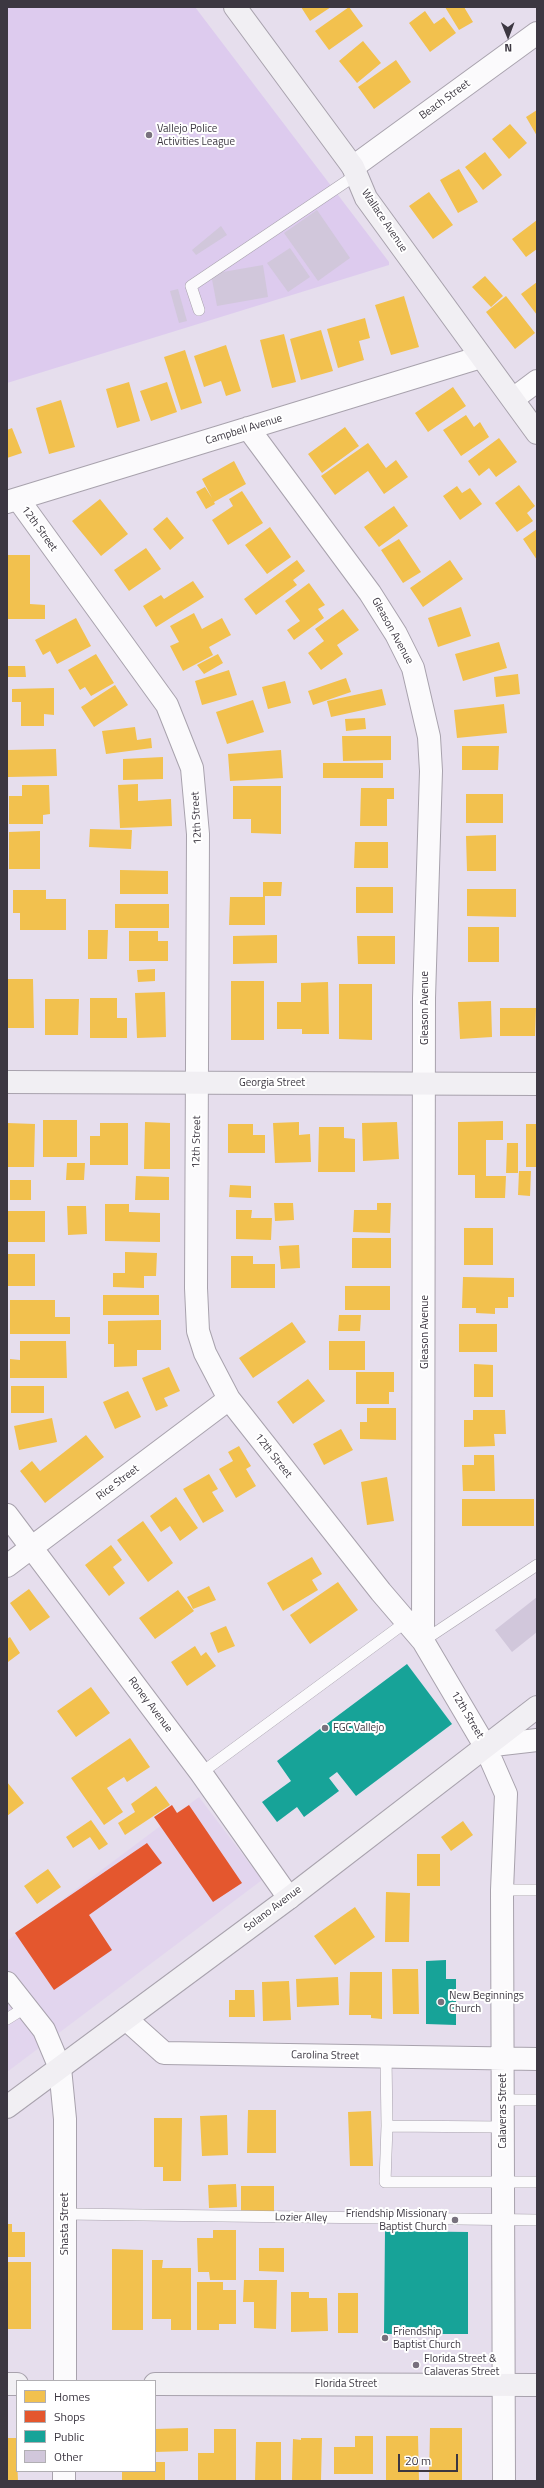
<!DOCTYPE html>
<style>
body{margin:0}
#map{position:relative;width:544px;height:2488px;overflow:hidden;background:#e6deed;font-family:"Titillium Web",sans-serif}
canvas{display:block}
.frame{position:absolute;inset:0;border:8px solid #3c3741;pointer-events:none}
.legend{position:absolute;left:16px;top:2380px;width:140px;height:92px;box-sizing:border-box;background:#fff;border:1px solid #b1afb3;margin:0;padding:5px 7px;list-style:none;font-size:12px;color:#3c3741}
.legend li{display:flex;align-items:center;gap:8px;height:20px}
.legend b{width:20px;border:1px solid #b1afb3}
.north{position:absolute;left:488px;top:16px;width:40px;height:40px;-webkit-text-stroke:3px #fff;paint-order:stroke;rotate:179deg;font-size:11px;font-weight:700;line-height:16px;text-align:center;color:#3c3741}
.north::after{content:'';display:block;margin:auto;width:14px;height:18px;background:#3c3741;clip-path:polygon(50% 0,100% 100%,50% 72%,0 100%)}
.scale{position:absolute;left:398px;top:2454px;width:60px;height:18px;box-sizing:border-box;border:2px solid #3c3741;border-top:0;padding-left:5px;font-size:12px;line-height:14px;white-space:nowrap;color:#3c3741;-webkit-text-stroke:3px #fff;paint-order:stroke}
</style>
<div id="map">
<canvas width="544" height="2488"></canvas>
<div class="frame"></div>
<ul class="legend">
<li><b style="height:11px;background:#f2c14e"></b>Homes</li>
<li><b style="height:11px;background:#e4572e"></b>Shops</li>
<li><b style="height:11px;background:#17a398"></b>Public</li>
<li><b style="height:11px;background:#d1c7db"></b>Other</li>
</ul>
<div class="north">N</div>
<div class="scale">20 m</div>
</div>
<script>
const c = document.querySelector('canvas').getContext('2d');
c.lineJoin = 'round';
function fillPath(path, color) { c.fillStyle = color; c.fill(path, 'evenodd'); }
function trace(path, color, width, dash) { c.strokeStyle = color; c.lineWidth = width; c.lineCap = dash ? 'butt' : 'round'; c.setLineDash(dash || []); c.stroke(path); }
function label(font, color, halo, rows, align = 'center') {
  c.font = font + ' "Titillium Web",sans-serif'; c.lineWidth = 4; c.setLineDash([]); c.textBaseline = 'middle'; c.strokeStyle = halo; c.fillStyle = color; for (const [text, x, y, turn = 0] of rows) {
    c.save(); c.translate(x, y); c.rotate((+turn || 0) * Math.PI / 180); c.textAlign = isNaN(turn) ? turn : align; if (halo) c.strokeText(text, 0, 0); c.fillText(text, 0, 0); c.restore();
  }
}
const built = new Path2D(`
 M199,1797L262,1880L7,2072V1941Z`);
const green = new Path2D(`
 M7,7H195L389,262V265L7,383Z`);
const homes = new Path2D(`
 M301,7H331L310,21Z
 M349,7L363,26L329,50L315,31Z
 M445,7H464L473,22L459,30Z
 M425,11L434,24L444,17L456,33L430,52L409,23Z
 M363,41L381,63L357,83L339,61Z
 M396,60L411,82L374,109L358,87Z
 M537,110V136L526,117Z
 M510,124L527,143L509,159L492,139Z
 M485,152L502,175L483,190L465,167Z
 M459,169L478,202L458,213L440,180Z
 M429,192L453,225L433,239L409,206Z
 M537,220V249L526,257L512,239Z
 M485,276L503,296L491,307L472,287Z
 M537,282V315L521,294Z
 M404,296L419,347L391,355L375,305Z
 M506,296L535,333L515,349L486,312Z
 M365,318L370,338L359,341L364,360L338,368L327,329Z
 M321,330L333,371L301,380L290,339Z
 M284,334L296,382L272,388L260,340Z
 M226,345L241,391L226,396L221,381L204,387L194,356Z
 M185,350L202,403L181,410L164,357Z
 M129,382L140,421L117,428L106,389Z
 M167,382L177,412L151,421L140,391Z
 M453,387L466,406L428,432L415,413Z
 M61,400L75,447L49,454L36,408Z
 M466,415L474,427L480,422L489,437L461,456L443,430Z
 M345,427L359,446L322,473L308,454Z
 M12,428L22,453L7,458V430Z
 M499,438L517,462L496,477L489,468L479,476L468,461Z
 M368,443L386,468L396,460L408,477L384,494L368,471L335,495L321,476Z
 M234,461L246,484L214,502L215,504L206,509L196,492L205,487L212,498L202,479Z
 M519,485L535,506L527,513L533,521L517,532L495,503Z
 M457,486L462,493L470,488L482,504L460,520L443,496Z
 M242,491L263,523L228,545L212,520L233,506L229,499Z
 M100,499L128,534L101,556L72,521Z
 M394,506L408,526L379,547L364,527Z
 M167,517L184,538L170,550L153,529Z
 M270,527L291,557L267,574L245,545Z
 M537,529V560L523,539Z
 M399,539L421,572L403,583L381,550Z
 M146,548L161,569L129,591L114,570Z
 M7,555H30V604L45,605V619H7Z
 M297,560L305,571L293,580L297,585L256,615L244,599Z
 M450,560L463,579L423,607L410,588Z
 M193,581L204,597L156,627L143,606L161,595L164,599Z
 M309,583L325,605L318,609L324,618L294,640L287,630L300,621L285,601Z
 M461,607L471,636L438,647L428,618Z
 M343,609L359,630L337,645L343,654L321,670L308,653L324,641L315,629Z
 M194,613L202,629L222,618L231,635L209,647L213,655L183,671L170,646L179,642L170,626Z
 M76,618L91,646L57,664L50,651L43,655L35,640Z
 M499,642L507,668L463,681L455,654Z
 M96,654L114,683L91,696L85,687L80,690L68,670Z
 M218,654L223,663L204,674L197,665Z
 M7,666H25L26,677H7Z
 M229,670L237,695L202,705L195,681Z
 M518,674L520,694L496,697L494,677Z
 M346,678L351,692L313,705L308,691Z
 M285,681L291,703L268,709L262,687Z
 M115,685L128,705L94,727L81,707Z
 M54,688V715L44,714V726H21V702H12V689Z
 M382,689L386,705L331,717L327,701Z
 M253,700L264,732L227,744L216,712Z
 M504,704L507,733L457,738L454,710Z
 M365,718L366,729L346,731L345,719Z
 M135,727L137,740L151,738L152,748L106,754L102,731Z
 M342,736H391V760L343,761Z
 M462,746H499L498,770H462Z
 M56,749L57,776L8,777L7,750Z
 M281,750L283,778L230,781L228,754Z
 M163,757V779L123,780V759Z
 M323,763H383V778H323Z
 M138,784V801L171,799L172,826L120,828L118,785Z
 M22,785H49L50,814L43,815V824H9V796H22Z
 M233,786H281V834L251,833V819H233Z
 M361,788H394V799H387V826H360Z
 M466,794H503V823H466Z
 M90,829L132,830L131,849L89,847Z
 M40,831V869H9V832Z
 M496,835V871H467L466,836Z
 M355,842H388V868H354Z
 M120,870L168,871V894H120Z
 M263,882H282L281,896H265V925H229L230,897H263Z
 M356,887H393V913H356Z
 M467,889H516V917L467,916Z
 M13,890H46V899H66V930H20V913H13Z
 M115,904H169V928H115Z
 M468,927H499V962H468Z
 M88,930H108L107,959H88Z
 M129,931H158V941H168V961H129Z
 M277,935V963L233,964V936Z
 M357,936H395V964H358Z
 M155,969V981L138,982L137,970Z
 M7,979H33L34,1028H7Z
 M231,981H264V1040H231Z
 M328,982L329,1034H302V1029H277V1002H301V983Z
 M339,984H372V1040L339,1039Z
 M165,992L166,1037L137,1038L135,993Z
 M90,998H117V1018H127V1038H90Z
 M45,999H79L78,1035H45Z
 M491,1001L492,1037L460,1039L458,1002Z
 M500,1008H536L535,1036H500Z
 M43,1120H77V1157H43Z
 M503,1121V1140H486V1176H506L505,1198H475V1175H458V1122Z
 M145,1122L170,1123V1169H144Z
 M299,1122V1135L310,1134L311,1162L275,1163L273,1123Z
 M397,1122L399,1159L363,1161L362,1123Z
 M7,1123L35,1124L34,1167H7Z
 M100,1123H128V1165H90V1136H100Z
 M228,1124H253V1135H265V1153H228Z
 M526,1124H537V1167H526Z
 M319,1127H344V1138L355,1139V1172H318Z
 M507,1143H518V1173H506Z
 M67,1163H85L84,1180H66Z
 M519,1171H531L530,1196L518,1195Z
 M136,1176L169,1177V1200H135Z
 M10,1180H31V1200H10Z
 M230,1185L251,1186V1198L229,1197Z
 M274,1203H293L294,1220L275,1221Z
 M377,1203H391L390,1233L353,1232L354,1210H377Z
 M105,1204H129V1212L160,1213V1242L105,1241Z
 M67,1206H86L87,1234L68,1235Z
 M236,1210H252L251,1218H272L271,1240L236,1239Z
 M7,1211H45V1242H7Z
 M464,1228H493V1265H464Z
 M352,1238H391V1268H352Z
 M299,1245L300,1268L281,1269L279,1246Z
 M125,1252L157,1253L156,1276H144V1288L113,1287V1273H125Z
 M7,1254H35V1286H7Z
 M231,1256H253V1264H275V1288H231Z
 M463,1277L514,1278V1297H508V1308H495V1314L476,1313V1308H462Z
 M345,1286H390V1310H345Z
 M103,1295H159V1315H103Z
 M10,1300H55V1317H70V1334H10Z
 M339,1315H361L360,1331H338Z
 M161,1320V1350H137V1366L114,1367V1344H108V1321Z
 M292,1322L306,1342L253,1378L239,1358Z
 M459,1324H497V1352H459Z
 M20,1341H66L67,1378H10V1359L20,1360Z
 M329,1341H365V1370H329Z
 M474,1364L493,1365V1397H474Z
 M169,1367L180,1391L164,1398L168,1406L156,1411L142,1378Z
 M356,1372H394V1392H389V1404H356Z
 M308,1379L325,1401L293,1424L277,1402Z
 M11,1386H44V1413H11Z
 M128,1391L141,1417L115,1429L103,1402Z
 M367,1408H396V1440L360,1439V1422H367Z
 M473,1410H505L506,1434H494L495,1446L464,1447V1420H473Z
 M52,1418L57,1442L19,1450L14,1426Z
 M341,1429L353,1450L324,1465L313,1444Z
 M86,1435L104,1457L45,1503L20,1471L32,1461L40,1471Z
 M239,1446L251,1466L246,1469L256,1486L236,1498L219,1469L233,1461L228,1452Z
 M474,1455H494L495,1491H463L462,1465H474Z
 M209,1474L218,1489L212,1492L224,1511L203,1523L183,1489Z
 M387,1477L394,1521L367,1525L361,1482Z
 M176,1497L198,1528L180,1541L170,1526L161,1532L150,1516Z
 M462,1499H534V1526H462Z
 M143,1521L173,1563L148,1582L117,1540Z
 M111,1545L122,1560L113,1567L125,1583L109,1596L85,1565Z
 M312,1557L322,1574L312,1580L318,1590L283,1611L267,1583Z
 M338,1582L358,1610L310,1644L290,1615Z
 M209,1586L216,1600L193,1609L187,1597Z
 M29,1589L50,1617L30,1631L10,1603Z
 M178,1590L194,1611L155,1639L139,1618Z
 M226,1626L235,1646L218,1653L210,1633Z
 M10,1637L20,1653L8,1662L7,1639Z
 M195,1646L201,1656L206,1652L216,1666L187,1686L171,1662Z
 M91,1687L110,1713L76,1737L57,1711Z
 M130,1738L150,1767L127,1782L124,1777L107,1788L123,1812L104,1825L71,1778Z
 M7,1782L24,1803L7,1816Z
 M156,1786L170,1805L125,1835L118,1823L135,1812L131,1804Z
 M91,1820L108,1844L99,1850L90,1837L73,1848L66,1837Z
 M463,1821L473,1835L451,1851L441,1837Z
 M417,1854H440V1886H417Z
 M48,1869L61,1887L37,1904L24,1886Z
 M386,1892L410,1893L409,1942H385Z
 M355,1907L375,1937L335,1965L314,1936Z
 M392,1969H418L419,2014H393Z
 M350,1972H382V2019L371,2018V2015H349Z
 M338,1977L339,2005L297,2007L296,1979Z
 M289,1981L291,2020L263,2021L262,1982Z
 M235,1990H254L255,2017H229V2000H235Z
 M248,2110H276V2153H247Z
 M371,2111L373,2166H350L348,2112Z
 M227,2115L228,2155L202,2156L200,2116Z
 M154,2118H182L181,2181H163V2167H154Z
 M236,2184L237,2207L209,2208L208,2185Z
 M241,2186H274V2211H241Z
 M7,2224H12V2232H25V2257H7Z
 M213,2230H236V2280H210L209,2272H198L197,2238H213Z
 M259,2248H284V2272L259,2271Z
 M112,2249L143,2250V2330H112Z
 M152,2260H163L162,2268H191V2330H171V2319H152Z
 M7,2262H31V2329H7Z
 M244,2280H277L276,2329L254,2328V2302H243Z
 M197,2282H223V2290H236V2324H219V2330H197Z
 M291,2292H309V2298H327L328,2331L291,2332Z
 M338,2293H358V2333H338Z
 M188,2428V2451L155,2452V2429Z
 M430,2428H462V2481H429Z
 M214,2429H236V2481H198V2453H214Z
 M355,2436H373V2474H334V2447H355Z
 M386,2436H418L419,2481H386Z
 M7,2438H16L18,2481H7Z
 M301,2438H322L321,2480H292L293,2439L301,2440Z
 M256,2442H281V2481H255Z
 M155,2462H165V2481H122V2471H155Z`);
const shops = new Path2D(`
 M172,1805L177,1813L189,1805L242,1883L213,1902L154,1817Z
 M147,1843L162,1863L89,1915L112,1950L54,1990L15,1933Z`);
const public = new Path2D(`
 M407,1664L452,1724L356,1796L337,1772L329,1778L339,1791L304,1817L297,1807L277,1822L262,1802L291,1781L277,1761Z
 M446,1960V1979H456V2025L426,2024V1961Z
 M385,2231L468,2232V2334H384Z`);
const building = new Path2D(`
 M317,210L350,258L318,281L284,233Z
 M221,226L227,235L196,255L192,250Z
 M290,248L310,277L288,292L267,263Z
 M263,265L268,297L217,306L211,274Z
 M178,289L187,321L179,323L170,291Z
 M537,1597V1632L512,1652L495,1630Z`);
const lane = new Path2D(`
 M199,310L191,286L356,175
 M423,1641L537,1565
 M201,1773L406,1622
 M502,1890H537
 M7,2019L26,2007
 M386,2057L387,2126
 M503,2100H537
 M503,2127L387,2126L385,2182H537
 M65,2214L537,2220`);
const street = new Path2D(`
 M353,167L537,33
 M513,399L537,381
 M248,428L370,593L396,634L413,668L429,737L431,771L424,998L423,1641
 M18,499L167,705L192,768L198,834L196,1288L198,1331L205,1353L229,1399L381,1592L423,1641L485,1746L506,1794L502,1890L504,2481
 M7,502L481,357
 M7,1515L201,1773L289,1898
 M7,1566L229,1399
 M485,1746L537,1740
 M7,1983L44,2030L60,2068L65,2119V2381
 M126,2019L164,2053L537,2059
 M64,2481V2471`);
const secondary = new Path2D(`
 M235,7L353,167L366,198L537,433
 M7,1082L537,1084
 M7,2107L289,1898L537,1707
 M7,2384H17
 M155,2384L537,2385`);
const markers = [
 [149,135,4,"#78717d"],
 [325,1728,4,"#78717d"],
 [441,2002,4,"#78717d"],
 [455,2220,4,"#78717d"],
 [385,2338,4,"#78717d"],
 [416,2365,4,"#78717d"]
];
const streetNames = [
 ["Beach Street",445,100,-36],
 ["Wallace Avenue",384,221,56],
 ["Campbell Avenue",244,430,-17],
 ["12th Street",39,529,54],
 ["Gleason Avenue",392,631,61],
 ["12th Street",197,818,-93],
 ["Gleason Avenue",425,1008,-90],
 ["Georgia Street",272,1083],
 ["12th Street",197,1142,-89],
 ["Gleason Avenue",425,1332,-90],
 ["12th Street",273,1456,52],
 ["Rice Street",118,1483,-37],
 ["Roney Avenue",150,1705,53],
 ["12th Street",467,1715,59],
 ["Solano Avenue",273,1909,-37],
 ["Carolina Street",325,2056,1],
 ["Calaveras Street",503,2111,-90],
 ["Lozier Alley",301,2218,1],
 ["Shasta Street",65,2224,-90],
 ["Florida Street",346,2384]
];
const poiNames = [
 ["Vallejo Police",157,129],
 ["Activities League",157,142],
 ["FGC Vallejo",333,1728],
 ["New Beginnings",449,1996],
 ["Church",449,2009],
 ["Friendship Missionary",447,2214,"right"],
 ["Baptist Church",447,2227,"right"],
 ["Friendship",393,2332],
 ["Baptist Church",393,2345],
 ["Florida Street &",424,2359],
 ["Calaveras Street",424,2372]
];
fillPath(built, '#e2d5ee');
fillPath(green, '#ddcbee');
fillPath(homes, '#f2c14e');
fillPath(shops, '#e4572e');
fillPath(public, '#17a398');
fillPath(building, '#d1c7db');
trace(lane, '#a8a2ad', 12);
trace(street, '#a8a2ad', 24);
trace(secondary, '#a8a2ad', 24);
trace(lane, '#fbfafc', 11);
trace(street, '#fbfafc', 22);
trace(secondary, '#f1eff3', 22);
for (const [x, y, r, color] of markers) { const dot = new Path2D(); dot.arc(x, y, r, 0, 2 * Math.PI); c.fillStyle = color; c.fill(dot); trace(dot, '#fff', 1.5); }
label('11px', '#3c3741', '#fff', streetNames);
label('11px', '#3c3741', '#fff', poiNames, 'left');
</script>
